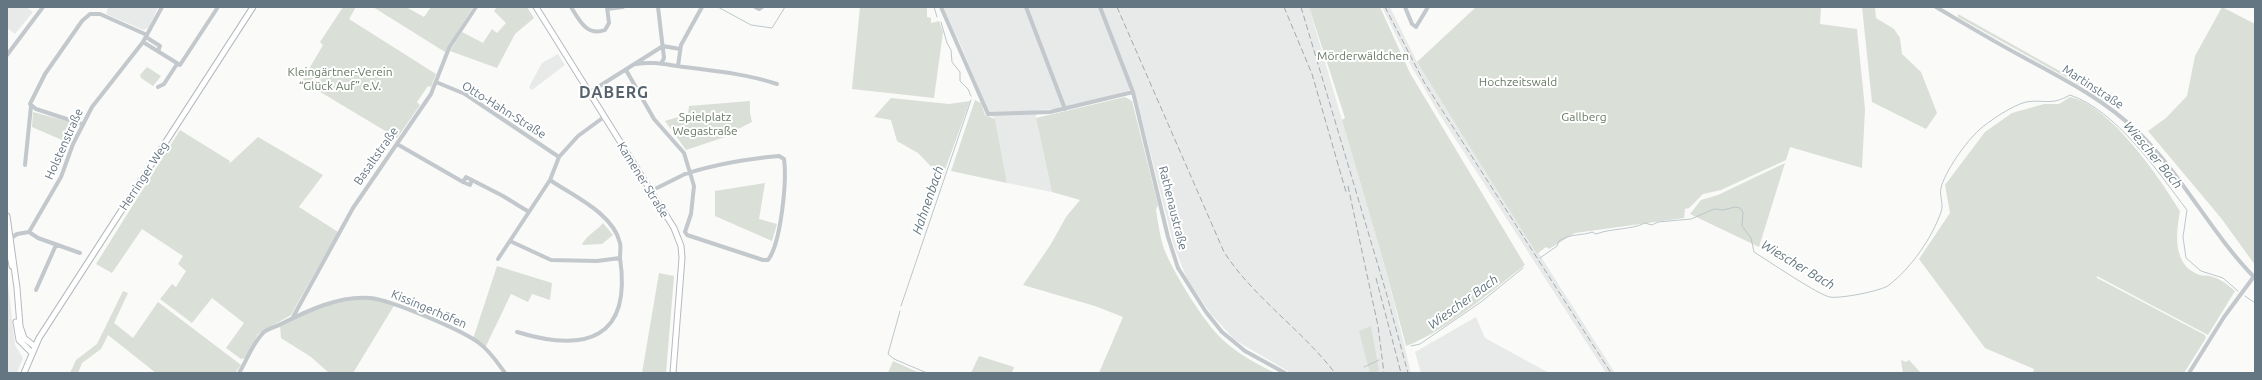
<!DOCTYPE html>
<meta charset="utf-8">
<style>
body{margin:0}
#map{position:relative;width:2262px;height:380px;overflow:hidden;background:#fafaf8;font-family:Ubuntu,sans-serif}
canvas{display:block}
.frame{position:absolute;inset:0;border:8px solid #657683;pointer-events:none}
</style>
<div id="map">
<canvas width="2262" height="380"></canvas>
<div class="frame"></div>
</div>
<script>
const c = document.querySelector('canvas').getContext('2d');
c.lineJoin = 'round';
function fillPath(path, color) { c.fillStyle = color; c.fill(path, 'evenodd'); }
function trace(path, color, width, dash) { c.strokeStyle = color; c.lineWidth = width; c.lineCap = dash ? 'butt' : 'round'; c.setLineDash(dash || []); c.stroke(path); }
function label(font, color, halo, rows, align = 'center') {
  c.font = font + ' Ubuntu,sans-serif'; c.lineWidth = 4; c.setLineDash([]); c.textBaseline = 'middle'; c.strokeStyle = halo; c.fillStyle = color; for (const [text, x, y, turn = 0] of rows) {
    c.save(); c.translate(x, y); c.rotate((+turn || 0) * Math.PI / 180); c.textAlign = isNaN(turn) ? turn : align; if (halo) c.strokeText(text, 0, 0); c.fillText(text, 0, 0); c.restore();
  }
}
const built = new Path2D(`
 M7,7H26L33,12L15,34L7,28Z
 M108,7H158L149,27L144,30L106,14Z
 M943,7H1309L1387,274L1411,373H1291L1235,340L1211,314L1187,279L1174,246L1134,89L1059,109L1037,110L1036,118L1052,192L1007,183L995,119L989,113L962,48Z
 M1382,7H1390L1417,62L1615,373H1606L1438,112L1410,64Z
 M558,54L565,65L532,90L529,87L542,63Z
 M7,276L15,345L23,358L17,373H7Z
 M1476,317L1485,338L1549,373H1421L1415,352Z`);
const green = new Path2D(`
 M343,7H356L349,19L436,74L431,87L428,86L417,102L420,105L397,138L302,81L323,45L320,42Z
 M373,7H406L424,17L431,7H473L445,52Z
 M497,7H527L534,18L515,34L497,68L450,51L462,32L483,43L492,29L497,33L506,23L494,11Z
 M860,7H927V17L931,18V23L939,21L943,32L934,98L852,89Z
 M1309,7H1380L1410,73L1525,265C1490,292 1446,331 1406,346L1387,274L1342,120L1345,118Z
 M1476,7H1821L1820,24L1857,29L1865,109L1862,168L1790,147L1786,160L1721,190L1703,194L1689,208L1685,209L1684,218L1575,233L1549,249L1546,247L1537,254L1417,62Z
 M1862,7H1875L1876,18L1894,29L1900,38L1902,54L1921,72L1937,113L1926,129L1872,102Z
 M2222,7L2255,24V265L2221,218L2148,131L2166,118L2187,96L2195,56Z
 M1958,14L2108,98L2114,103L2109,104L2073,81L1958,17Z
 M147,67L161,76L153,86L141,78L140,75Z
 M1125,97L1132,101L1158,205L1156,210C1158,223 1160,237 1164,249C1173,272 1205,324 1223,340C1238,354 1257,364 1275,373H1099L1123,317L1095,306L1023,285L1051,244L1066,217L1080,200L1052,192L1036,118Z
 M2070,97C2110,105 2159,177 2180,211C2176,233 2172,266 2200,275C2203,276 2206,275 2209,276C2220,278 2227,284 2235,291L2208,335L2097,276V278L2205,335L2206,338L2184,373H2033L2034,369L1985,348L1919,259L1950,213L1945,185L1985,132L2012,113L2044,104H2059Z
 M891,98L949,104L970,101L942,178L918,153L897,141L891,120L874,117Z
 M975,100L981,103L985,115L995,119L1007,183L951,171Z
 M750,101V113L752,122L738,129L734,134L686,150L665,121L688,114L689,106Z
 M33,112L77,124L69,143L32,127Z
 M180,130L230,161L229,164L258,137L323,175L299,207L338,232L291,315L258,334L246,358L241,359L226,348L244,323L212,298L192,323L160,299L172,284L176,287L186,271L178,264L183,256L142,229L112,273L96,264Z
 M1785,163L1759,247L1690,214L1701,200L1718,195Z
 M765,183L759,219L777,224L772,241L715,216V191Z
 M603,223L613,235L602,244L582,245C586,235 597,231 603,223Z
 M497,266L552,283L550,300L532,294L528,302L511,294L485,348L473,339Z
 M659,273L674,276L666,373H642Z
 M123,291L128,293L114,323L133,338L158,302L241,365L235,373H156L108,335L101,349L82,363L78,373H70L76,360L97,344Z
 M365,298L395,304L353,373H329L311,357L281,338L280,325L329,304Z
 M1371,326L1379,371L1370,373L1359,331Z
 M979,356L1014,367L1012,373H971Z
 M1901,360L1906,362L1909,360L1921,373H1903Z
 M893,361L920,373H888Z`);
const stream = new Path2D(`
 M718,7L751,25L772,28L785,7
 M934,7L937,17
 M941,22L947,43L951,50L952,62L960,72V81L968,89L971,96
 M1540,258L1557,246L1559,241C1571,233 1582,236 1592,232L1596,234C1612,228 1631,230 1645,223L1652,225L1658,222L1691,219L1714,209L1723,210L1735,207L1740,208L1743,212L1742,226L1751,238L1754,252C1767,260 1820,296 1830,297C1839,299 1882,291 1889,285C1911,268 1932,238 1941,212C1944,204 1939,195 1941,188C1945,171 1966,142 1979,130C1989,121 2013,105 2026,102C2045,99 2051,106 2070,95C2117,111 2157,171 2187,210L2183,237L2186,258L2201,271L2223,278L2238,291
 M2245,296L2255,303
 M901,306L971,100
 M900,311L888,354L894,359L927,373
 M1411,346L1420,344L1481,302L1523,268
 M1364,367L1379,360`);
const minor = new Path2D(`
 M571,7C579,20 587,37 605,30L609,23L607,7
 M658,7L664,58L662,62
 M755,7L759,9L762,7
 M941,7L988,114L1050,112L1133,92
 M1026,7L1065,109
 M1100,7L1133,92L1168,237L1178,268L1206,312L1222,332L1245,351L1285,373
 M1405,7L1412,24L1416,27L1428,7
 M1936,7C1965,24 1993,41 2023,57C2064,79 2105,100 2139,133C2183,176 2211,233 2254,277
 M607,9L623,7
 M146,37L160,46L158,51
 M143,42L180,65L218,7
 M7,55L43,7
 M636,64C653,61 667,65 684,67C716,71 747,74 777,84
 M678,66L681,45L702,7
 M626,70L654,119L684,153L694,186L691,214L685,232L687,235L763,260H768C781,243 787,181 784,159L779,156C746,159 716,164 685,174L651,191
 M436,82L465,94L559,157
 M158,87L164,84L177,64
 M590,92L663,46L680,49
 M82,124L36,109L30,104L45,74L82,21L90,14H100L147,35
 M397,144L463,182L466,177L503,196L529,212
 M25,165L31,106
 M463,182L470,185L472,180
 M29,232L61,177L73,144L92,107L143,42L162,7
 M10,239L17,234L29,232L38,238L80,253
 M510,241L551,260L597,261L620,258C620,253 621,247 620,243C613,213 573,196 550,180
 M498,259L550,180L559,157L578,136L604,117
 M36,290L56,245
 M293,317L353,208L431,94L449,48L476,7
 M517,332C586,353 632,339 620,258
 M239,373C247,360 253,342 264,332C269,328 276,327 281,324C307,311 340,295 370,298C391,300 462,330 479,343C490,351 497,362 505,373
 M2189,373L2224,317L2255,275`);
const major = new Path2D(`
 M536,7L674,228L681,246L682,258L673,373
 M7,216L17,288L20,326L24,338L34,346
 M7,240L12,266
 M16,322L19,340L32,353
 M24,373L39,338L253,7`);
const rail = new Path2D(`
 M1117,7L1224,252C1254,298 1301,329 1335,373
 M1284,7L1312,74L1346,192
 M1301,7L1386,292L1408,373
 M1385,7L1424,82L1611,373
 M1348,186L1378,326L1384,373
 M1376,278L1401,373`);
const parkNames = [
 ["Mörderwäldchen",1363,56],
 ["Kleingärtner-Verein",340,72],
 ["“Glück Auf” e.V.",340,86],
 ["Hochzeitswald",1518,82],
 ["Spielplatz",705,117],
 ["Wegastraße",705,131],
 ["Gallberg",1584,117]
];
const streetNames = [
 ["Martinstraße",2093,87,33],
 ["Otto-Hahn-Straße",504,110,32],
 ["Holstenstraße",64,144,-66],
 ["Basaltstraße",376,156,-55],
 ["Herringer Weg",144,176,-57],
 ["Kamener Straße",643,180,58],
 ["Rathenaustraße",1173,208,76],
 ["Kissingerhöfen",429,309,23]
];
const waterNames = [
 ["Wiescher Bach",2153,155,50],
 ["Hahnenbach",928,200,-71],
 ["Wiescher Bach",1798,265,31],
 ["Wiescher Bach",1463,302,-36]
];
const districtNames = [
 ["DABERG",614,93]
];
fillPath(built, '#e8e9e9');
fillPath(green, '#dadfd7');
trace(stream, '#bbc7cb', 1);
trace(major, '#b5babe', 7);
trace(minor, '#c3c8cc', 4);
trace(major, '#fff', 5);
trace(rail, '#a2aab0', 1, [6, 3]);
label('12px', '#687a64', '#fff', parkNames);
label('12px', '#657683', '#fff', streetNames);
label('italic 13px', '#60757c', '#fff', waterNames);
c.letterSpacing = '1px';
label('bold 16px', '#57646e', '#fff', districtNames);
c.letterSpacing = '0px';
</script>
